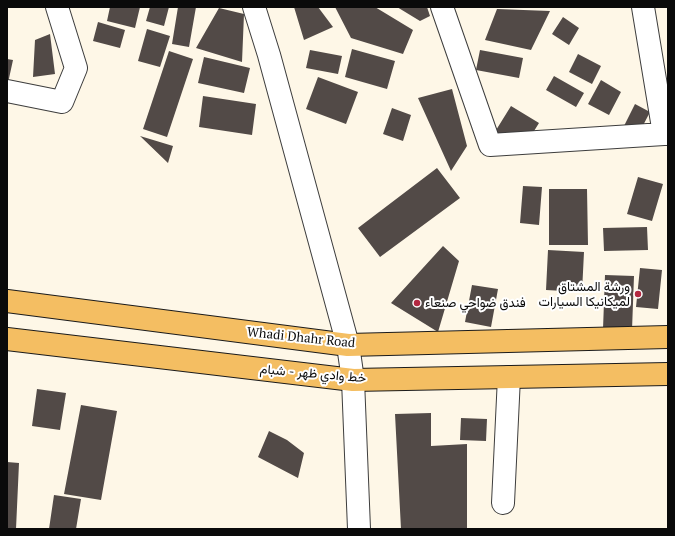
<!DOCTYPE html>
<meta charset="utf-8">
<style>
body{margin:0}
#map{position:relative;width:675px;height:536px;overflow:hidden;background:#fef7e7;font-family:"PT Serif",serif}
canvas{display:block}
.frame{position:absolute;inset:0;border:8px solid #0a0a0a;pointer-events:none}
</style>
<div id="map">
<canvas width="675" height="536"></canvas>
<div class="frame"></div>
</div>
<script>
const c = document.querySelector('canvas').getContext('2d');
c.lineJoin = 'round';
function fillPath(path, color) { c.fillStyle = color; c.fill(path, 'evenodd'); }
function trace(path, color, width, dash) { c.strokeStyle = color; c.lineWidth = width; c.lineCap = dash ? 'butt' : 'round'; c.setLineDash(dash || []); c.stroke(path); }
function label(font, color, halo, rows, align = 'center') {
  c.font = font + ' "PT Serif",Vazirmatn,serif'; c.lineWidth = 4; c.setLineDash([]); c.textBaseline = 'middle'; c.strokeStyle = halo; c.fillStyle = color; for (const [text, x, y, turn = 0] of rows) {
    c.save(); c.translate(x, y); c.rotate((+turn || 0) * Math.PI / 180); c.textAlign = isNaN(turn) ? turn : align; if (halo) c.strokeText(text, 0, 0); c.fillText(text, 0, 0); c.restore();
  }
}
const building = new Path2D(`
 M110,7H140L135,28L107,21Z
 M150,7H169L164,26L146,21Z
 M178,7H196L189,47L172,44Z
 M294,7H318L333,27L304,40Z
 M335,7H375L413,30L403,54L351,38Z
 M397,7H427L430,16L420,21Z
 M219,8L244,14L242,62L196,48Z
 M497,9L550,11L531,50L485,40Z
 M563,17L579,28L569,45L552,34Z
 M98,22L125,30L120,48L93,41Z
 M147,29L170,36L160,67L138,61Z
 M50,34L55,74L33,77L35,40Z
 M352,49L395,61L387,89L345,77Z
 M310,50L342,56L338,74L306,68Z
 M480,50L523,58L519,78L476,70Z
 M169,51L193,59L167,137L143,129Z
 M578,54L601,66L592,84L569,72Z
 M204,57L250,68L244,93L198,83Z
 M7,59L13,60L8,83H7Z
 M554,76L584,93L576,107L546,90Z
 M318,77L358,92L346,124L306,109Z
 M601,80L621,92L609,115L588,104Z
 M452,89L467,146L451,171L418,98Z
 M203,96L256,104L252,135L199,127Z
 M635,104L650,112L636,139L621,132Z
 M511,106L539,123L521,152L493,135Z
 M392,108L411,115L403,141L383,134Z
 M140,136L173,146L168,163Z
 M437,168L460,198L380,257L358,228Z
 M638,177L663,184L652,221L627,214Z
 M523,186L542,187L539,225L520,223Z
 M549,189H587L588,245H549Z
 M647,227L648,250L604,251L603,228Z
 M443,246L459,261L438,332L391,303Z
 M548,250L584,252L582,292L546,290Z
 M640,268L662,270L658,309L636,307Z
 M605,275L634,276L632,330L603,329Z
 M472,285L498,289L491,327L465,322Z
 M37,389L66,393L60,430L32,426Z
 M81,405L117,411L101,500L64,494Z
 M431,413V446L467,444V529H401L395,414Z
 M461,418L487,419L486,441L460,440Z
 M269,431L287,440L304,453L298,478L258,457Z
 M7,462L19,463L16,529H7Z
 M54,495L81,499L76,529H49Z`);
const minor = new Path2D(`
 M254,7L269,55L348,345L353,380L359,529
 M442,7L490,145L664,134
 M643,7L664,134H668
 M7,91L62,102L76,68L57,7
 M503,503L509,377`);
const major = new Path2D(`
 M7,301L348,345L668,337
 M7,339L353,380L668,374`);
const markers = [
 [638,294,4,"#b32841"],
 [417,303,4,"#b32841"]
];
const poiNames = [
 ["ورشة المشتاق",630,287],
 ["لميكانيكا السيارات",630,302],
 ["فندق ضواحي صنعاء",425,303,"left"]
];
const streetNames = [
 ["Whadi Dhahr Road",301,338,6],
 ["خط وادي ظهر - شبام",313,374,5]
];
fillPath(building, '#524a47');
trace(minor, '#3d3d3d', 24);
trace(major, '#1b1b1b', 24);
trace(minor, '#fff', 22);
trace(major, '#f4be62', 22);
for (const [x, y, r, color] of markers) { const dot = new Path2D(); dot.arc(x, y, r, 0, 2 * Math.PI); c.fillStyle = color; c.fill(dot); trace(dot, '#fff', 1.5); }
label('13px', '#0a0a0a', '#fff', poiNames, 'right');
label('13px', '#0a0a0a', '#fff', streetNames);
</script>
